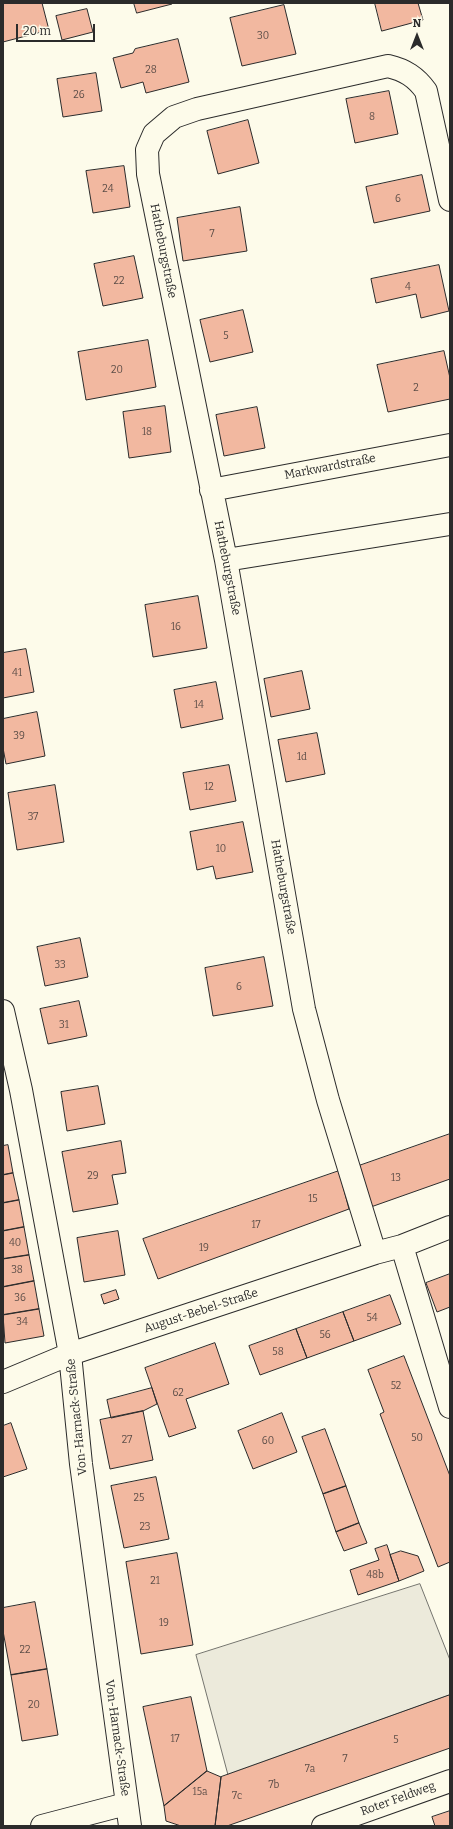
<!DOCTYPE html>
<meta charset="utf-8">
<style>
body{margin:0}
#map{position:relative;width:453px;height:1829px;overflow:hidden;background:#fdfbea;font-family:Bitter,serif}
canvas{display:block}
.frame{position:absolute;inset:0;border:4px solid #2b2b2b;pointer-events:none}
.north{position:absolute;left:397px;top:16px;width:40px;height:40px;-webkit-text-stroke:3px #fdfbea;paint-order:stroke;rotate:0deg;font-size:11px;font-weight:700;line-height:16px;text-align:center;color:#2b2b2b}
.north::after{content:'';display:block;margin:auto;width:14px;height:18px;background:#2b2b2b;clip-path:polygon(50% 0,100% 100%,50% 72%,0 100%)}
.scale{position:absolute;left:16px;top:24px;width:79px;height:18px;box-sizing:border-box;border:2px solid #2b2b2b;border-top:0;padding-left:5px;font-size:12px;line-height:14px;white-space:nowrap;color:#2b2b2b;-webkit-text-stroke:3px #fdfbea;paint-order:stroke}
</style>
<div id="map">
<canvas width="453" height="1829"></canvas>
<div class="frame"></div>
<div class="north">N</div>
<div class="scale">20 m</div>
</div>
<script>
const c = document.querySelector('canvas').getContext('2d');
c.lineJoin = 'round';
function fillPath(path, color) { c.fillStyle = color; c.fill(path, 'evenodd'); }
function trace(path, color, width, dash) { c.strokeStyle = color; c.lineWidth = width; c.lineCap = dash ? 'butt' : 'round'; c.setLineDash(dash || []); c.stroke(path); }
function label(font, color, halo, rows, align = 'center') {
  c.font = font + ' Bitter,serif'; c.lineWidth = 3; c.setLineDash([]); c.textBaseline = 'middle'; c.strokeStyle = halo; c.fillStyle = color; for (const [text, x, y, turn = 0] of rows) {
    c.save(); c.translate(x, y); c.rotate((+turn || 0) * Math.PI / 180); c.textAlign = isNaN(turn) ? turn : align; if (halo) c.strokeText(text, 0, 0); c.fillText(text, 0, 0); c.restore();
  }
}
const parking = new Path2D(`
 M420,1584L450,1660V1695L228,1775L196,1655Z`);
const building = new Path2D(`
 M3,3H42L49,30L3,42Z
 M134,3H172V4L137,13Z
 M375,3H418L423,20L382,31Z
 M284,5L296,54L242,66L230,18Z
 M87,9L93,32L62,40L56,16Z
 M178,39L189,82L146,93L143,82L121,88L113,58L133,53L135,49Z
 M96,73L102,111L63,117L57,79Z
 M389,91L398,134L355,143L346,99Z
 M248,120L259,163L218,174L207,131Z
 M124,166L130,207L93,213L86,171Z
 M422,175L430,211L374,223L366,187Z
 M240,207L247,251L183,261L177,218Z
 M134,256L143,298L103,306L94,264Z
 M439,265L449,311L421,318L416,294L376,303L371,279Z
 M243,310L253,352L210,362L200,320Z
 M148,340L156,387L86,400L78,352Z
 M444,351L450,378V399L388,412L377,365Z
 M165,406L171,452L129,458L123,412Z
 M257,407L265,448L224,456L216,415Z
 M198,596L207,648L153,657L145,605Z
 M26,649L34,692L3,698V653Z
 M302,671L310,709L271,717L264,679Z
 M216,682L223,719L181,728L174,690Z
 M37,712L45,756L6,764L3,748V719Z
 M317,733L325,774L286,782L278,740Z
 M229,765L236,801L190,810L183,773Z
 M55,785L64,842L17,850L8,793Z
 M243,822L253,872L216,879L213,866L197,870L190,832Z
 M80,938L88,977L45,986L37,947Z
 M264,957L273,1006L213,1016L205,968Z
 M79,1001L87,1036L48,1044L40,1009Z
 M98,1086L105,1124L67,1131L61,1092Z
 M450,1134V1179L368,1208L353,1168Z
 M121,1141L126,1173L112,1175L118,1204L73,1212L62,1152Z
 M8,1145L13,1173L3,1175V1146Z
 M339,1171L349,1209L158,1279L143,1239Z
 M13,1173L19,1200L3,1203V1175Z
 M19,1200L24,1227L3,1231V1203Z
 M24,1227L29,1255L3,1259V1231Z
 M118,1231L125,1275L84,1282L77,1238Z
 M29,1255L34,1281L3,1287V1259Z
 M450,1274V1307L437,1312L426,1283Z
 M34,1281L39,1309L3,1315V1287Z
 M116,1290L119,1299L104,1304L101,1295Z
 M390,1295L401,1324L354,1341L343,1312Z
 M39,1309L44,1336L5,1343L3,1315Z
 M343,1312L354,1341L307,1358L296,1329Z
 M296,1329L307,1358L260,1375L249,1346Z
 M215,1343L229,1384L186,1399L196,1428L169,1437L145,1368Z
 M404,1356L450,1476V1562L438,1567L380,1414L384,1412L368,1370Z
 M152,1388L157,1404L143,1411L111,1418L107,1400Z
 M143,1411L153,1460L110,1469L100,1420Z
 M282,1413L297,1452L253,1469L238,1431Z
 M11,1423L27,1469L3,1477V1426Z
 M325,1429L346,1486L323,1494L302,1437Z
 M156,1477L169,1539L124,1548L111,1486Z
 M346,1486L359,1523L336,1532L323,1494Z
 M359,1523L367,1543L344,1551L336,1532Z
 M387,1545L399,1581L358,1595L350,1570L379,1560L375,1549Z
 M401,1551L418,1556L424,1571L399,1581L390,1555Z
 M177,1553L193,1645L141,1654L126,1562Z
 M35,1602L47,1669L11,1675L3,1631V1608Z
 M47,1669L58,1735L22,1741L11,1675Z
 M450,1695V1748L227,1826H215L221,1777Z
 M191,1697L207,1771L164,1806L143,1707Z
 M207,1771L221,1777L215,1826H181L166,1821L164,1806Z
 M450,1811V1826H435L432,1817Z`);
const street = new Path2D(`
 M211,490L450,445
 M226,560L450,524
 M3,1011L21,1090L70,1354L81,1464L130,1826
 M402,1246L450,1407
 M375,1253L328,1100L304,1009L226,560L148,174L147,150L154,134L174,117L197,109L388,66C405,70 416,77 426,91L450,200
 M3,1382L70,1354L375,1253L402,1246L450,1227
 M42,1826L126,1804
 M323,1826L450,1781`);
const numberNames = [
 ["30",263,36],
 ["28",151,70],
 ["26",79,95],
 ["8",372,117],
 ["24",108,189],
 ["6",398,199],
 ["7",212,234],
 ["22",119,281],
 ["4",408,287],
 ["5",226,336],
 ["20",117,370],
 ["2",416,388],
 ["18",147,432],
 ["16",176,627],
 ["41",17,673],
 ["14",199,705],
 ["39",19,736],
 ["1d",302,757],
 ["12",209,787],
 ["37",33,817],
 ["10",221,849],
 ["33",60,965],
 ["6",239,987],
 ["31",64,1025],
 ["29",93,1176],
 ["13",396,1178],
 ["15",313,1199],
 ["17",256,1225],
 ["40",15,1243],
 ["19",204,1248],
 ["38",17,1270],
 ["36",20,1298],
 ["54",372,1318],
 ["34",22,1322],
 ["56",325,1335],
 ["58",278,1352],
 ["52",396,1386],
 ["62",178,1393],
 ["50",417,1438],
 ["27",127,1440],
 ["60",268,1441],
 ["25",139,1498],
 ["23",145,1527],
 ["48b",375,1575],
 ["21",155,1581],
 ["19",164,1623],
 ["22",25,1650],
 ["20",34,1705],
 ["17",175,1739],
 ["5",396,1740],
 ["7",345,1759],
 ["7a",310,1769],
 ["7b",274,1785],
 ["15a",200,1792],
 ["7c",237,1796]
];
const streetNames = [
 ["Hatheburgstraße",163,251,79],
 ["Markwardstraße",330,467,-11],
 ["Hatheburgstraße",227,568,79],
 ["Hatheburgstraße",283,887,80],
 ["August-Bebel-Straße",201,1311,-18],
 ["Von-Harnack-Straße",77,1417,-96],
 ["Von-Harnack-Straße",117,1738,82],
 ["Roter Feldweg",398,1799,-20]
];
fillPath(parking, '#eceadb');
trace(parking, '#74746e', 1);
fillPath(building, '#f2b8a0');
trace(building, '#2b2b2b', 1);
trace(street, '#2b2b2b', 24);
trace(street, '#fdfbea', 22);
label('10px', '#5d4e48', null, numberNames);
label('12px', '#2b2b2b', '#fdfbea', streetNames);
</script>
